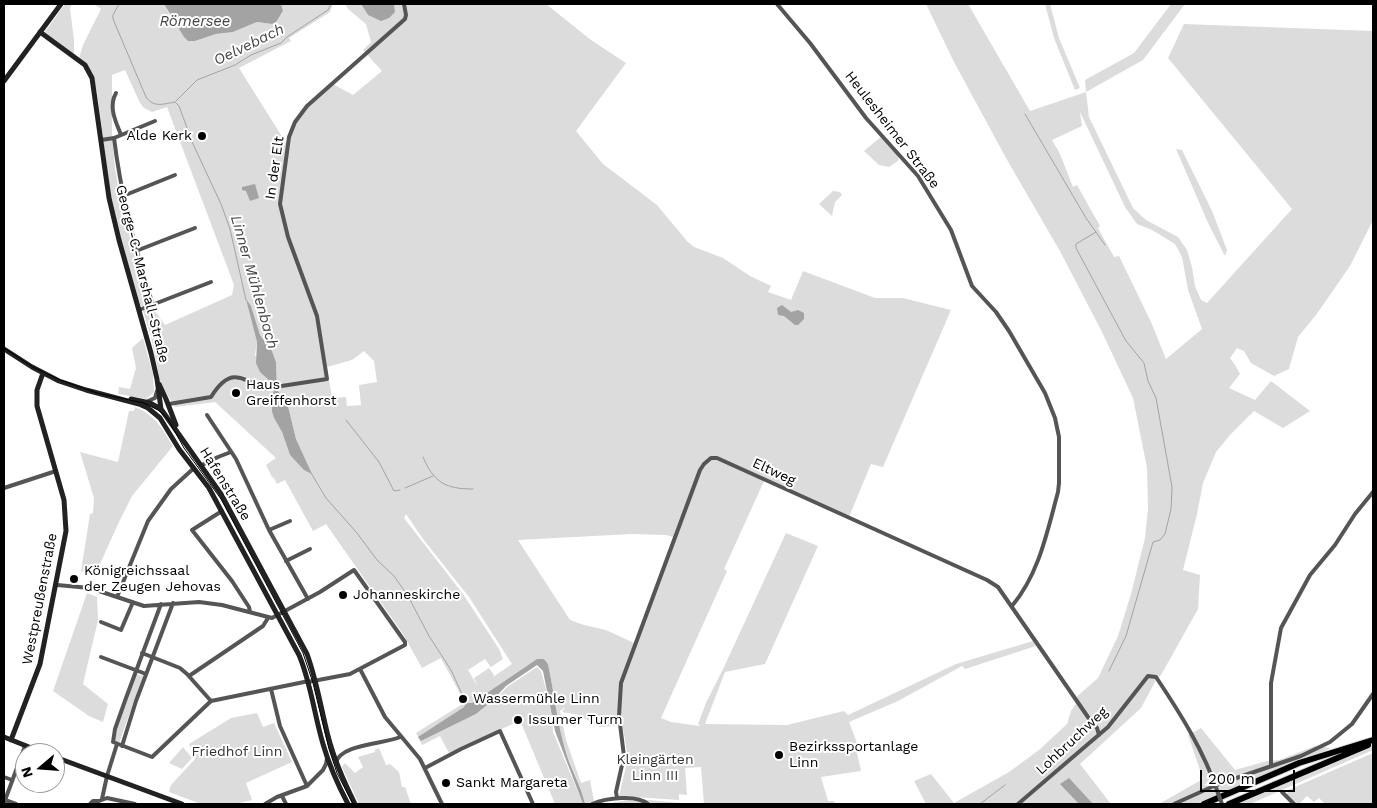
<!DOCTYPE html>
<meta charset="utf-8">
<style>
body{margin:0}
#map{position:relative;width:1377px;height:808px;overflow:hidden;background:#fff;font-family:"Work Sans",sans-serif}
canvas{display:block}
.frame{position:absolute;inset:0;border:5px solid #000;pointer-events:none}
.north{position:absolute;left:15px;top:743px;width:50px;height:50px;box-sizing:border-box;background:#fff;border:1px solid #999;border-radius:50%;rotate:252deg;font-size:14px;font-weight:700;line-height:20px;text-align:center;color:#000}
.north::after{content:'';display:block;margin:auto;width:18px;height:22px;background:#000;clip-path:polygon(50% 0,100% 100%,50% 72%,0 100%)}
.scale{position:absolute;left:1200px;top:770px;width:95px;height:22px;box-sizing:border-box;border:2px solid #000;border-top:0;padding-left:6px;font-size:15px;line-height:18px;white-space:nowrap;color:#000;-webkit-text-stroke:4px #fff;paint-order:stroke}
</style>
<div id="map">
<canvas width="1377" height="808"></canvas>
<div class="frame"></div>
<div class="north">N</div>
<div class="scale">200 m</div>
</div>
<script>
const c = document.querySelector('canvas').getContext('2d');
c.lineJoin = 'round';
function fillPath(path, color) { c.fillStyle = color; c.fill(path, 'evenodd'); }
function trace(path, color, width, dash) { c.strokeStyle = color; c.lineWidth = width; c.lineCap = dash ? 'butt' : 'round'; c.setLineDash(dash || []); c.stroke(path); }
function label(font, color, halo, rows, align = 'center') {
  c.font = font + ' "Work Sans",sans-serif'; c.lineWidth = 4; c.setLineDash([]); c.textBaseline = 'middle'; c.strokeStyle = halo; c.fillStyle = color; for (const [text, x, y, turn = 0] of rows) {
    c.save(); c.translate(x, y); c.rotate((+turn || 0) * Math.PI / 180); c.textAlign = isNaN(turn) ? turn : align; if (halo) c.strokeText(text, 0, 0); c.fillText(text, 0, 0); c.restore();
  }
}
const green = new Path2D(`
 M65,4H72L70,8L74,40V54L44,33Z
 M94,4H164L176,26L195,41L216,34L233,32L257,22L272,24L283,12L281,4H333L330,12L289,38L291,41L239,68L286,143C295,112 309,105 333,84L353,95L382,71L363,50L371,42L366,24L348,9L345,4H361L368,15L395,12L394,4H546L591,40L626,63L576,131L603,164L657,205L687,241L694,247L723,258L750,276L771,286L768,292L791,300L803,271L875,298H903L951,310L883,467L871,464L849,517L765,479L724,569L727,571L661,718L671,722L700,726L698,724L706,703L724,667L786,533L818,546L765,664L725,672L705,724L787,725L844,711L848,715L956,664L1033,641L1036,646L965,669L962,666L898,701L849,722L857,743L855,744L861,771L821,777L828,801H834L835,804H704L701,767L685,768L687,795L679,794V800L619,796L628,758L621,716V694L623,680L698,472L673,537L666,535L631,534L518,540L570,620L584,625L606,630L634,643L621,680L618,726L599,727L579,715L562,712L565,707L560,711L566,740L581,783L590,780L594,801L585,804C581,785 571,768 565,749C557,722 554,692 548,664L544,659H537L472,703L466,704L464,707L419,737L421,741L476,714L492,701H494L507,687L537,667L541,671L547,693L552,718L553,732L583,804H555L519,718L516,720L517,722L449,753L440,736L422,745L416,733L464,703L470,697L464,701L441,658L422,668L403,634L326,524L313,531L285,480L277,484L274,478L272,477L266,465L276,458L215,402L175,407L161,385L151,337L143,311L147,306H142L140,305L121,239L111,198L97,92L92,74L79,58L83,45L101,9ZM125,70L140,103L144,108L152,112L167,107L234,285L232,295L165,325L149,303L130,238L120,197L115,168L112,136V75ZM247,301L251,306L260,335L272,351L276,362L277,390L287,402L296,439L311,473L290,455L282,432L274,418L272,412V396L274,390L273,383L266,378L255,355L257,342ZM364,351L374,361L377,382L359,385L361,405L347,406L346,397L332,398L327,367L352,360ZM406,514L423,539L469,597L512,664L493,677L494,675L489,668L474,678L478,687L468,670L485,659L491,667L503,659L499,649L463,594L404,518Z
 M926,4H968L1030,111L1086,92L1085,80L1134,53L1171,4H1185L1143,60L1086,92L1089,117L1133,208L1146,220L1178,237L1187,250L1192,267L1195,286L1201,300L1207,303L1292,209L1168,58L1184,24L1373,31V220L1350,266L1316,315L1298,337L1289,369L1274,376L1251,363L1244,351L1237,348L1230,358L1235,365L1240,374L1229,388L1255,400L1271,381L1310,411L1283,428L1254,411L1230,435L1216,452L1203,483L1197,514L1183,570L1200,575L1198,609L1161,675L1156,680L1141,708L1080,764L1111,804H926L914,781L931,774L954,803L1009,772L1039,750L1067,724L1071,711L1076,704L1074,699L1098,678L1118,636L1131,594L1145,538L1148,508L1147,468L1133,398L1102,332L1061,253L1006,158L954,62ZM1080,112L1125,207L1137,224L1152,230L1175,244L1182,257L1188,290L1202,329L1166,359L1151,322L1119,256L1114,257L1098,228L1100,226L1077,185L1073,187L1060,154L1052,140L1082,126Z
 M1045,4H1050L1059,38L1080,88L1075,90L1054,38Z
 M882,136L899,156L898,161L889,167L879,165L864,151Z
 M1176,149L1182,150L1212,211L1227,250L1225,256L1209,225Z
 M833,191L840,192L842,195L835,202L832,216L819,204Z
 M143,338L153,374L154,392L146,399L118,394L119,387L130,389L136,368L132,348Z
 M135,407C155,415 162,428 173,446L132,496L118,524L95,575L81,571L90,514L93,513L94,498L80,452L118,462L129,411H134Z
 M87,593L97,597L98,620L83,684L108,704L103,722L89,716L53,691Z
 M136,674L143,676L119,743L114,741V738Z
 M257,713L263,727L274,723L275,725L292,762L246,783L252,800L235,804H201L169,792L171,785L195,759L189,744L231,718Z
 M1201,728L1235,770L1267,761L1279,760L1315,746L1331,748L1199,804H1159L1203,779L1188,735Z
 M1373,744V750L1250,804H1235Z
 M183,747L192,758L182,769L169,763Z
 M379,748L386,765L390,764L399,772L402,787H405L411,804H359L342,767L345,763L355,773L363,767L358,757L375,752V750Z
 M1373,753V804H1325L1319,798L1314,802L1307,796L1299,804H1295L1287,795L1288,790Z
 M627,800H649L690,804H606Z`);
const water = new Path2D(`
 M164,4H281L283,11L276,22L272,24L257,22L233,32L216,34L195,41H188L184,37Z
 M361,4H394L395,12L389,18L381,21L368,15Z
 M255,184L259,198L250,201L246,191L242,190V187Z
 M246,299L251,306L260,335L272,351L276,362L277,390L287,402L296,439L312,474L304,470L290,455L282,432L274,418L272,412V396L274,390L273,384L260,372L256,363L257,342Z
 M782,305L791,312L798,310L804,313V319L798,325H795L784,316L778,315L777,308Z
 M537,659H544L548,664C554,692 557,722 565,749C570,768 581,785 585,804H583L555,731L543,671L537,665L506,686L492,701L476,714L421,741L418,737L464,707L466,703H472Z
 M1069,778L1093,804H1079L1060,784Z`);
const stream = new Path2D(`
 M119,4L113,15V19L146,97C154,108 163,104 175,102L179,106L193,144L221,204L230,229L246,300
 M176,101L197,80L235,65L251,55L281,43L287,37L328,10L331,4
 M1025,114L1086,218L1105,245
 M1096,232L1076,244V248L1126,341L1144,363L1148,381L1156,398L1172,487L1171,509L1165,534L1160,540L1153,542L1126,636L1109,671
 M346,420L379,462L394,491L400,490
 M423,457C434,483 446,489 473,489
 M311,473L326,498L357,533L377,560L394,576L408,596L429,636L451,670L466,703
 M405,488L433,476
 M980,804L1005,785`);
const street = new Path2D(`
 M777,4L810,43L866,118L918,176L951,230L972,286L996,312L1009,331L1045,393L1055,418L1059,437V483L1058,492C1047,532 1039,574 1012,606
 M116,93C108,107 116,122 121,135
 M114,138C121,195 135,250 153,305
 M101,140L114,138L155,121
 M123,196L175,175
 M136,251L195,228
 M139,310L211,282
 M148,401L155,398L157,391
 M169,404L211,397C227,371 239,373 262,389L327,379L317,316L288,237L280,204L289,137L295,122L307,106L405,19L406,15L404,4
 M207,415L236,459L269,530L308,599
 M202,465L218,457L231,452
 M4,488L56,471
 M222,511L192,530L232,581L249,607L250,612
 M269,530L290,521
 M286,561L310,549
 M57,585L90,588L144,606L199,602L222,605L272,618L320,592L354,570L405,642V645L350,674L308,682
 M117,597L148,521L171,489L194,468
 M161,604L126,698L115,729L113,742L152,757L211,701L309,681
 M101,622L121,630L133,602
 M142,653L180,668L187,674L211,701
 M101,657L146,674
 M360,669L385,717L420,759L442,804
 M189,676L263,626L268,618
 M271,689L280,726L307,786
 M122,746L136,701L173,603
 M336,763C340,744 385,744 400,737
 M1271,766V683L1281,628L1310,575L1335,545L1355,514L1373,492
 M425,768L461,749L500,731L533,804
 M4,777L12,780
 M1282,792L1294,804
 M282,796L286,804
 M617,798L616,792L624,756L619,716L621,683L700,470L704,464L711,458H717L987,580L998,587L1090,720L1097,728L1099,735
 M102,799L107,776L117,744
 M5,800L16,804
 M4,803L25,746
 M90,804L93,801H99L107,798L135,804
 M265,804L277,797L307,786L323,770L326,764L327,758
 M592,804C606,798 637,794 648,804
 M1018,804L1108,727L1148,676L1156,677C1180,713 1204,751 1218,793
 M1174,804L1216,785L1301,756L1330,742L1352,724L1373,694`);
const secondary = new Path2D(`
 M40,32L85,65L92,78L109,198L119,240L151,353L157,379L161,409
 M4,81L61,4
 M4,349L32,367L59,381L86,390L139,404L148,408L160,418L179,449L209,488L299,655C311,683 314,714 323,744C329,765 338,785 348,804
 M159,384L166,399L176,425
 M131,399L150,403L161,409L221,494L307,654C317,681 321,709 328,736C334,760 344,782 355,804
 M4,737L44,753
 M11,740L40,664L66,531L64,500L37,406V390L43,373
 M55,757L182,804`);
const highway = new Path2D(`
 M1204,804L1299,763L1373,740
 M1229,804L1368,745`);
const tram = new Path2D(`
 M4,348L33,367L60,380L97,393L144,403L158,410L168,419L184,448L221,499L303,653L313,683L329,749L337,773L353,804`);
const streetBridge = new Path2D(`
 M1218,793L1222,804`);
const markers = [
 [202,136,5,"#000"],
 [236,393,5,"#000"],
 [74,579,5,"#000"],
 [343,595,5,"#000"],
 [463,699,5,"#000"],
 [518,720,5,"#000"],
 [779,755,5,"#000"],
 [446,783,5,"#000"]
];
const streetNames = [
 ["Heulesheimer Straße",892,130,52],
 ["In der Elt",275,168,-82],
 ["George-C.-Marshall-Straße",142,274,76],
 ["Eltweg",774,472,25],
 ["Hafenstraße",225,484,58],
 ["Westpreußenstraße",40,599,-79],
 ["Lohbruchweg",1072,741,-43]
];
const poiNames = [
 ["Alde Kerk",192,136,"right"],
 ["Haus",246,385],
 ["Greiffenhorst",246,401],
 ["Königreichssaal",84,571],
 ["der Zeugen Jehovas",84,587],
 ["Johanneskirche",353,595],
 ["Wassermühle Linn",473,699],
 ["Issumer Turm",528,720],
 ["Bezirkssportanlage",789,747],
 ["Linn",789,763],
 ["Sankt Margareta",456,783]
];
const parkNames = [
 ["Friedhof Linn",237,752],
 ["Kleingärten",655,760],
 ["Linn III",655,776]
];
const waterNames = [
 ["Römersee",195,22],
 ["Oelvebach",249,45,-26],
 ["Linner Mühlenbach",254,282,74]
];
fillPath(green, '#dcdcdc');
fillPath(water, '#a3a3a3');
trace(stream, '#a3a3a3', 1);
trace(highway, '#dbdbdb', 8);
trace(street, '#555', 4);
trace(secondary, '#222', 5);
trace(highway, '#000', 6);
trace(tram, '#000', 1);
trace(streetBridge, '#555', 4);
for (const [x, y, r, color] of markers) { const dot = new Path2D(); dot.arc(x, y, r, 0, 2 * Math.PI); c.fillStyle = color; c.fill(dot); trace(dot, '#fff', 2); }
label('14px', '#000', '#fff', streetNames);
label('14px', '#000', '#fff', poiNames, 'left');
label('14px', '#333', '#fff', parkNames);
label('italic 15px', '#444', '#fff', waterNames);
</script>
